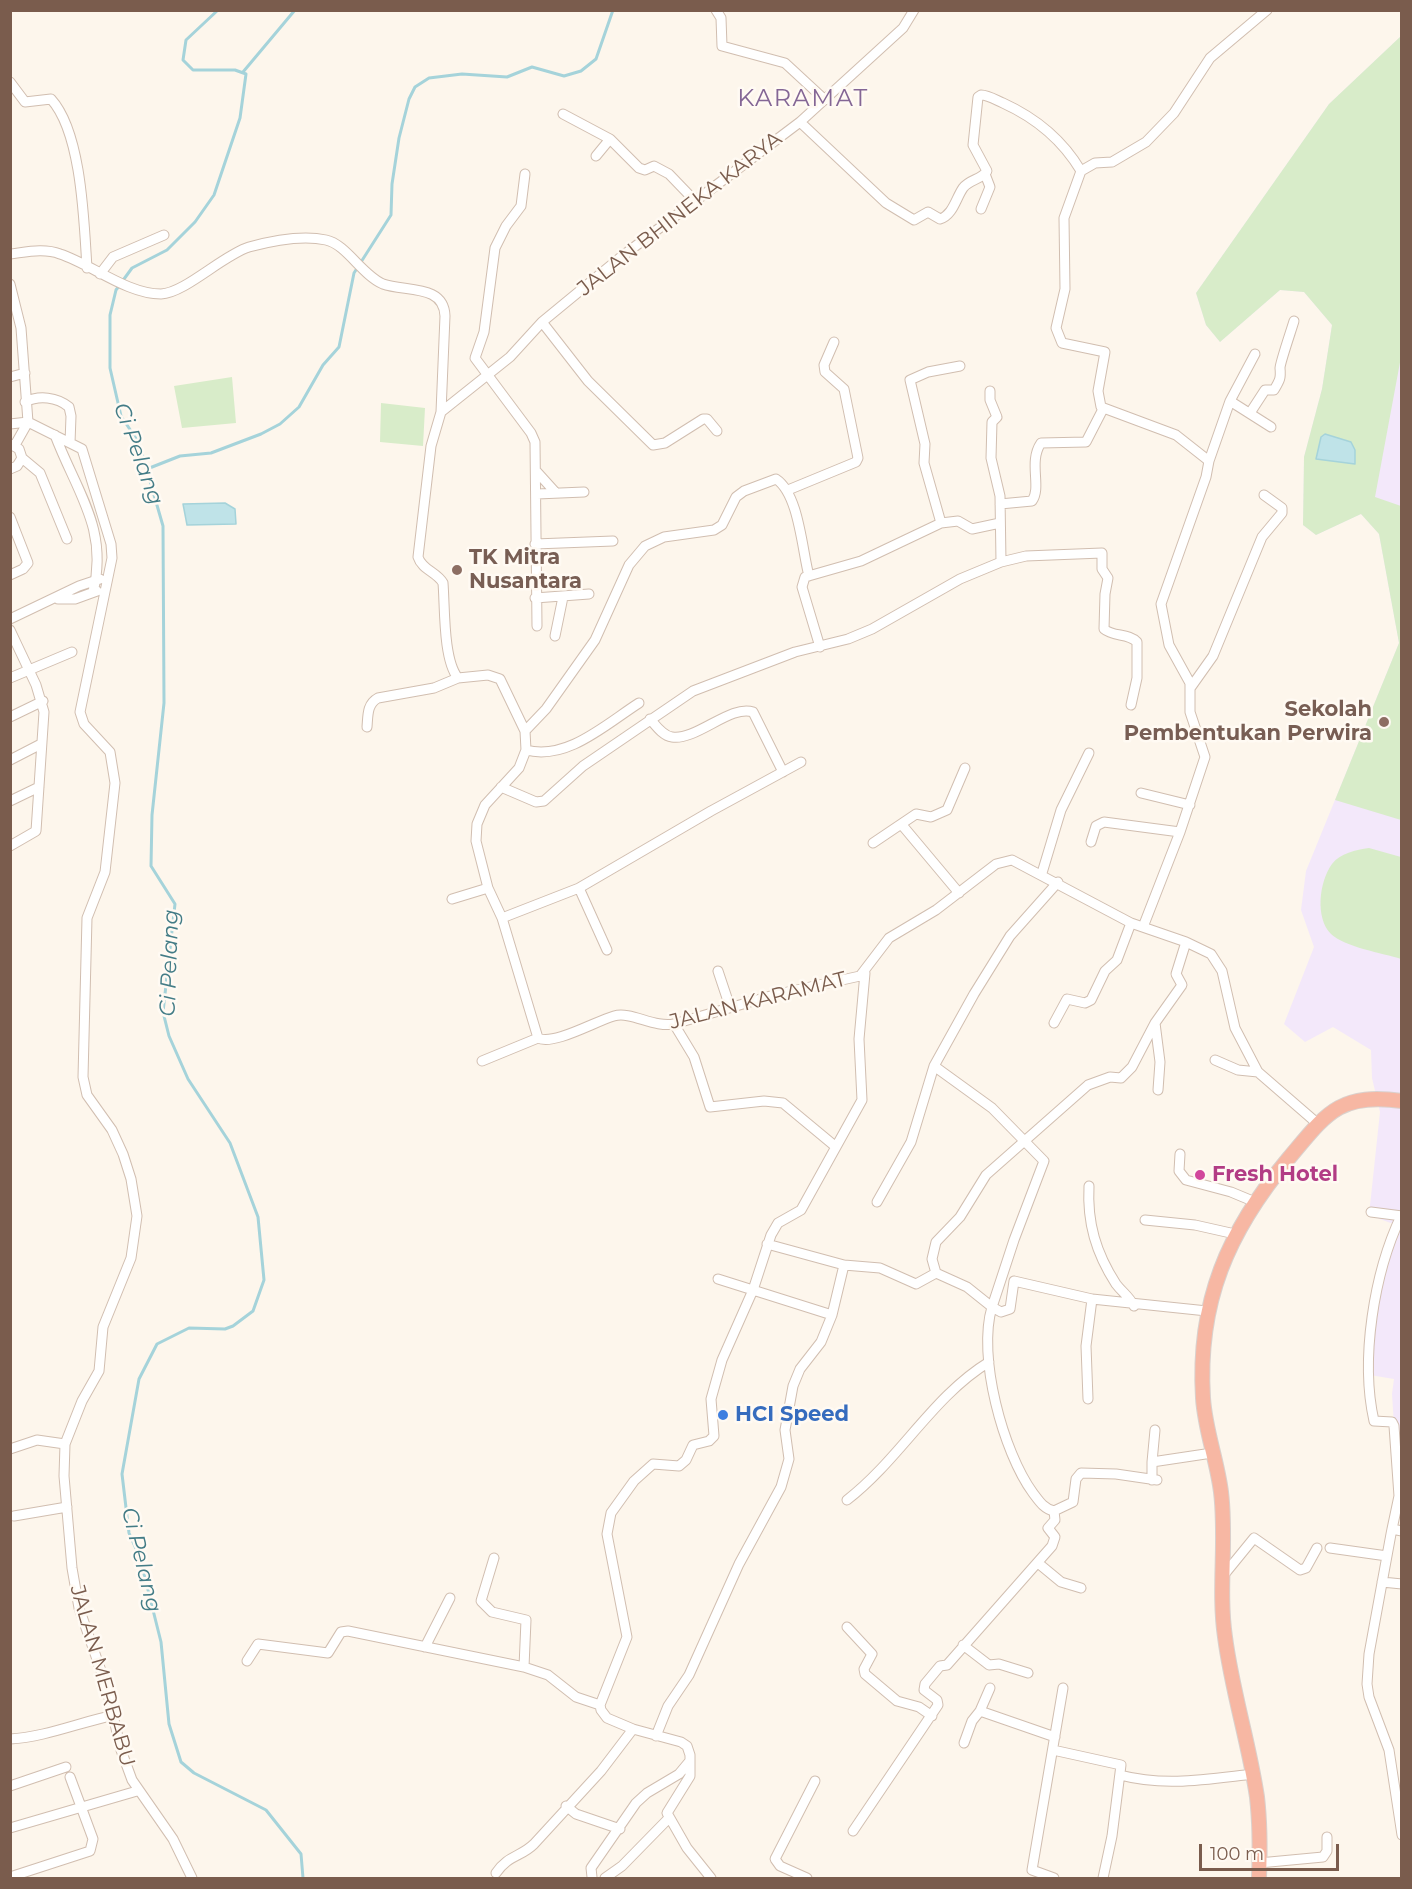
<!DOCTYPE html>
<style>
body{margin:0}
#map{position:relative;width:1412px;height:1889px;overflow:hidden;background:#fdf6ec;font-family:Montserrat,sans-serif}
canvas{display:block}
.frame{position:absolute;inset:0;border:12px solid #7a5c4d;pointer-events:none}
.scale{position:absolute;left:1199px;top:1844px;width:140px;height:27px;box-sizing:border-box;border:3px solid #7a5c4d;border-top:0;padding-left:8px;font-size:18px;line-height:21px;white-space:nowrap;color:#7a5c4d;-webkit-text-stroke:4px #fffaf3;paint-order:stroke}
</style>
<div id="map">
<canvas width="1412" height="1889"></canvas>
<div class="frame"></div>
<div class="scale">100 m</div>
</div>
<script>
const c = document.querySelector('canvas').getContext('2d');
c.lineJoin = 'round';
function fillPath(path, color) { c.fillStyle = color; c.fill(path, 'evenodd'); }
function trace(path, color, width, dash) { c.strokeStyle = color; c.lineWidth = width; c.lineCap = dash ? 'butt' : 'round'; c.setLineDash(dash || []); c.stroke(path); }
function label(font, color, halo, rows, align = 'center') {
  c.font = font + ' Montserrat,sans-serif'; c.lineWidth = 5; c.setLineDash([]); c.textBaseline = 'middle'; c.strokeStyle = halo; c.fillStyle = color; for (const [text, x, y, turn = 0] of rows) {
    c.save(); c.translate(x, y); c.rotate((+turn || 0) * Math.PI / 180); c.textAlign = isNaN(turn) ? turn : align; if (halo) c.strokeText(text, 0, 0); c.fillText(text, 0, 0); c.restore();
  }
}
const education = new Path2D(`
 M1401,36V1487H1398L1392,1394L1394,1379L1370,1375L1374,1298L1396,1225L1369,1215L1380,1112L1372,1078L1371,1050L1333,1027L1305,1042L1284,1024L1314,947L1301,910L1306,871L1399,643L1379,534L1361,514L1316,535L1303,525L1304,457L1322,389L1332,325L1304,292L1280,290L1220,342L1206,325L1196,293L1329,104Z`);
const green = new Path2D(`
 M1401,36V357L1375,497L1401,506V820L1335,800L1399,643L1379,534L1361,514L1316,535L1303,525L1304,457L1322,389L1332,325L1304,292L1280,290L1220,342L1206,325L1196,293L1329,104Z
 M232,377L236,423L182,428L174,386Z
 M381,403L425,408L423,446L380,442Z
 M1369,848L1401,857V959C1383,953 1344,947 1331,934C1315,918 1319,882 1332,864C1340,853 1356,850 1369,848Z`);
const water = new Path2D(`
 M1325,434L1351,442L1355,450V464L1316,459L1321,437Z
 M225,503L235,509L236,524L187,525L183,504Z`);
const stream = new Path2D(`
 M218,10L186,40L183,60L193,70H235L246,74L240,118L214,195L195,222L167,250L132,268L116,290L110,315V368L121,416L139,443L163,526L164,703L152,815L151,866L175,904L163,1012L169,1036L188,1079L230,1143L258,1217L264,1280L253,1311L233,1326L225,1329L189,1328L157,1344L139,1379L122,1474L129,1533L140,1558L161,1642L169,1724L181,1762L194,1773L266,1810L301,1854L303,1878
 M243,72L295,10
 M147,469L180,456L211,453L261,434L280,424L299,407L323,365L339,347L354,273L391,215L392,184L399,138L409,99L415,87L429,78L462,74L507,77L532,67L564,76L581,71L596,59L613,10`);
const minor = new Path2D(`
 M716,10L721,18L722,46L785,63L825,100
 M10,82L25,102L51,99C82,133 84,223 87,268
 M563,114L610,139
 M800,122L886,203L914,220L928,212L940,219C953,215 956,198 963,188C970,179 981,180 987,171L973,145L978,97L981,95C988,95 996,100 1003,103C1036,118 1062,139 1081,171
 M596,156L610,139L639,168L645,170L654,166L669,174L694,200
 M525,174L521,206L506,226L495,248L484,332L475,358L531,433L535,442L537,626
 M981,209L990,187L985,174
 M10,254C27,252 44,248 60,254C91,264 127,294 161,294C185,293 223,255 249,247C271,241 303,235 326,240C346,244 362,275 383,284C405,292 444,284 445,316L441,412L431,446L418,557C422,570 437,572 443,583C445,607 443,660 458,678L488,675L500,679L525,731L526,750L519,768L485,805L477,824L476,841L488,888L502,918L538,1038C553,1046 596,1021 614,1016C631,1011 654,1028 674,1024L774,995L860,976L889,938L936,910L996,864L1012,860L1131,923L1186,942L1211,954L1222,971L1235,1028L1258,1072L1318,1124
 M100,274L113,257L164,235
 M10,284L21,328L28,422L82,449L111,544L112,558L80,712L84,724L110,752L115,783L105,872L87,918L83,1077L87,1095L112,1130L123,1154L131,1179L137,1216L131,1258L103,1327L99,1371L82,1401L65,1444L64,1476L72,1568L79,1608L106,1685L121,1750L132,1780L173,1839L192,1878
 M542,322L588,381L653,445L665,443L703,419H707L717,431
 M10,377L25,373
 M990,391V400L997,417L992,422L991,458L1000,496L1001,562
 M1230,401L1255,354
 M25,402C39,395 57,397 69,407L71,416L70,443
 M441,412L510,357L542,322L621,257L800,122L903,28L914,10
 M1250,413L1265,390H1274C1280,380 1281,378 1280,368C1280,363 1292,328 1294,321
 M10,424L28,422
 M55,435C76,491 109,529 93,592
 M10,444L19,449L22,458L17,466L10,469
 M15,445L28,422
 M22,458L40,473L67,539
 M1209,461L1230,401L1271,427
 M537,472L556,493
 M788,490L856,462L858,458L844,389L825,372L824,365L834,342
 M537,494L584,492
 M1000,504L1032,501C1042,487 1028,462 1041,443L1086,442L1103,409
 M10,517L28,563L23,569L10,575
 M941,523L924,463L925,444L910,380L928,372L960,366
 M535,544L613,541
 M535,598L589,594
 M58,599H75L97,591
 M10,619L79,586L100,579
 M10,630L36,685L44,712L36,831L10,846
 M555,636L563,597
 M820,647L802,587L805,577L861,561L941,523L958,521L972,529L1000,523
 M10,678L72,652
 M1191,687L1213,656L1262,537L1282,513V508L1264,495
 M10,717L43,701
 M650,719C656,726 663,736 672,737C696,741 731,704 753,712L783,772
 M367,727C368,715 367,704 378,698L434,688L458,678
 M525,731L546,709L595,640L629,565L645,546L664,537L714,530L722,525L736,497L744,491L776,479C799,494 802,550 809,576
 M526,750C567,761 606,724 639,703
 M10,760L41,744
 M501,787L536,802L544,801L583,766L693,691L795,652L848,639L872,629L960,579L1001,562L1026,556L1102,553V569L1108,578L1105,594L1104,629C1113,637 1129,633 1137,642V678L1131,705
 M1141,793L1190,805
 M10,801L39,787
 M902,825L959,893
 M1091,842L1096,826L1104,822L1180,832
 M873,843L916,814L931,817L947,810L965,768
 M1042,873L1061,810L1089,753
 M579,888L607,950
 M452,899L488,888
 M502,918L579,888L711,811L801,762
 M1143,927L1180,832L1205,757L1190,712V683L1169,645L1161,604L1206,477L1209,461L1176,435L1101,407L1098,391L1105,352L1062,343L1056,328L1065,289L1064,218L1081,171L1095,163L1112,162L1146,142L1174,113L1210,58L1267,10
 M718,971L730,1007
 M1054,1023L1067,999L1085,1003L1091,1000L1105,971L1117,960L1131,923
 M1155,1023L1160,1062L1158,1090
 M674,1024L694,1057L710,1107L764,1101L783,1103L836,1147
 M1215,1060L1238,1070L1258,1072
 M482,1061L538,1038
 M934,1066L992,1108L1044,1161L1014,1240L992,1307L1001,1312L1010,1309L1014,1281L1092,1299
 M1180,1154L1179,1171L1186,1180L1231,1192L1255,1202
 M1089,1186C1087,1223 1096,1253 1116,1284C1122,1292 1129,1296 1134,1306
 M877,1202L911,1142L934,1066L974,994L1010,936L1058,882
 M1371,1212L1402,1216
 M1145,1220L1195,1225L1235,1234
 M767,1244L844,1265L880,1268L916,1284L936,1273
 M718,1279L832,1315
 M1088,1399L1086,1346L1092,1299L1207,1311
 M10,1449L37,1440L65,1444
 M1152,1462L1155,1430
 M1152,1480V1462L1212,1453
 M1157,1480L1116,1474L1081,1473L1076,1479L1073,1502L1054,1511C1044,1509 1039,1501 1033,1493C1003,1452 977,1356 992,1307L967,1287L936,1273L932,1259L936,1242L960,1217L986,1175L1088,1085L1110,1077L1121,1078L1132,1067L1155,1023L1182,985L1176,974L1186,942
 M847,1500C900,1459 933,1396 989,1362
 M14,1516L67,1507
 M1392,1529L1399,1496L1394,1426L1392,1422L1374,1421C1360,1359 1374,1273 1401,1216
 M1402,1531L1392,1529L1391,1534L1369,1654L1367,1684L1369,1697L1389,1750L1402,1835
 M1330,1548L1387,1556
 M494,1558L481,1601L492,1612L526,1620L524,1667
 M1038,1563L1061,1582L1081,1588
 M1223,1576L1254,1538L1300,1570L1306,1568L1317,1548
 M1382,1582L1402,1584
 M847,1627L872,1654L864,1669L865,1674L897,1701L919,1707L932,1716
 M963,1645L989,1665L999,1664L1028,1673
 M425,1647L450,1598
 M247,1661L258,1644L328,1653L341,1632L348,1631L524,1667L548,1675L576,1697L600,1705
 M990,1688L980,1711L1055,1737
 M656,1736L668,1706L689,1675L739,1564L781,1487L789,1459L785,1430L793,1386L800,1369L821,1342L832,1315L844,1265
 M10,1739C46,1737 80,1722 115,1715
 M964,1743L972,1721L980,1711
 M1053,1750L1121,1765L1112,1836L1103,1878
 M1120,1775C1165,1787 1208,1779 1253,1774
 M10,1786L66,1767
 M566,1806L576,1814L620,1829
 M10,1828L137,1791
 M853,1831L938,1705L937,1700L924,1690L925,1684L940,1666L947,1665L1052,1546L1055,1537L1048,1528L1055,1520L1054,1511
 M1259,1863L1323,1857L1327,1851V1837
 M496,1873C508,1855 521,1857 534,1844L601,1771L633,1729
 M10,1877L90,1851L93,1839L70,1777
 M592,1877L591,1868L636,1803L647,1793L679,1774L689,1762
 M605,1878L622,1866L669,1818
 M711,1878L687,1848L667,1813L690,1776V1755L687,1746L681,1742L633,1729L607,1718L601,1710L600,1705L627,1637L607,1534L611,1513L634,1481L653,1464L679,1466L686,1460L693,1445L709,1441L714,1436L711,1399L722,1360L753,1290L771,1235L778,1223L801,1210L862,1100L859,1039L865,973
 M807,1878L780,1866L775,1859L815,1781
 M1054,1878L1032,1870L1063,1688`);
const highway = new Path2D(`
 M1259,1878C1260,1852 1260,1823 1257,1797C1249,1743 1232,1691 1225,1637C1218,1589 1227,1540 1221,1492C1217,1460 1205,1430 1203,1398C1197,1302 1228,1231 1289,1158C1326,1114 1339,1092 1402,1101`);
const markers = [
 [457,570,6,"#8d6e63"],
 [1384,722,6,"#8d6e63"],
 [1200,1175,6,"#d1479c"],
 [723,1415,6,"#3f7fe0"]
];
const streetNames = [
 ["JALAN BHINEKA KARYA",680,214,-38],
 ["JALAN KARAMAT",758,1001,-14],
 ["JALAN MERBABU",102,1676,74]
];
const educationNames = [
 ["TK Mitra",469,558],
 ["Nusantara",469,582],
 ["Sekolah",1372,710,"right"],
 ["Pembentukan Perwira",1372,734,"right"]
];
const hotelNames = [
 ["Fresh Hotel",1212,1175]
];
const shopNames = [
 ["HCI Speed",735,1415]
];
const waterNames = [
 ["Ci Pelang",138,454,70],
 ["Ci Pelang",170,963,-88],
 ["Ci Pelang",141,1560,76]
];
const quarterNames = [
 ["KARAMAT",803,99]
];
fillPath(education, '#f3e8fa');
fillPath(green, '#d8ecc9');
fillPath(water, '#bfe3e8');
trace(water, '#a5d3da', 1.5);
trace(stream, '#a5d3da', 3);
trace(minor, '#d1beb0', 11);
trace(highway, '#dad1cd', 16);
trace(minor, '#fff', 9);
trace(highway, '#f7b7a3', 14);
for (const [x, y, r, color] of markers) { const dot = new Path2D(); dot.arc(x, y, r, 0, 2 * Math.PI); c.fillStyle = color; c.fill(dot); trace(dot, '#fffaf3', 2); }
label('21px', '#7a5c4d', '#fffaf3', streetNames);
label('bold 21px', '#785e54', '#fffaf3', educationNames, 'left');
label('bold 21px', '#b23c85', '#fffaf3', hotelNames, 'left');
label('bold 21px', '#366cbe', '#fffaf3', shopNames, 'left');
label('italic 22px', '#437c86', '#fffaf3', waterNames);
c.letterSpacing = '1.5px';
label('24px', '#846695', '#fffaf3', quarterNames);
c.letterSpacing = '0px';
</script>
